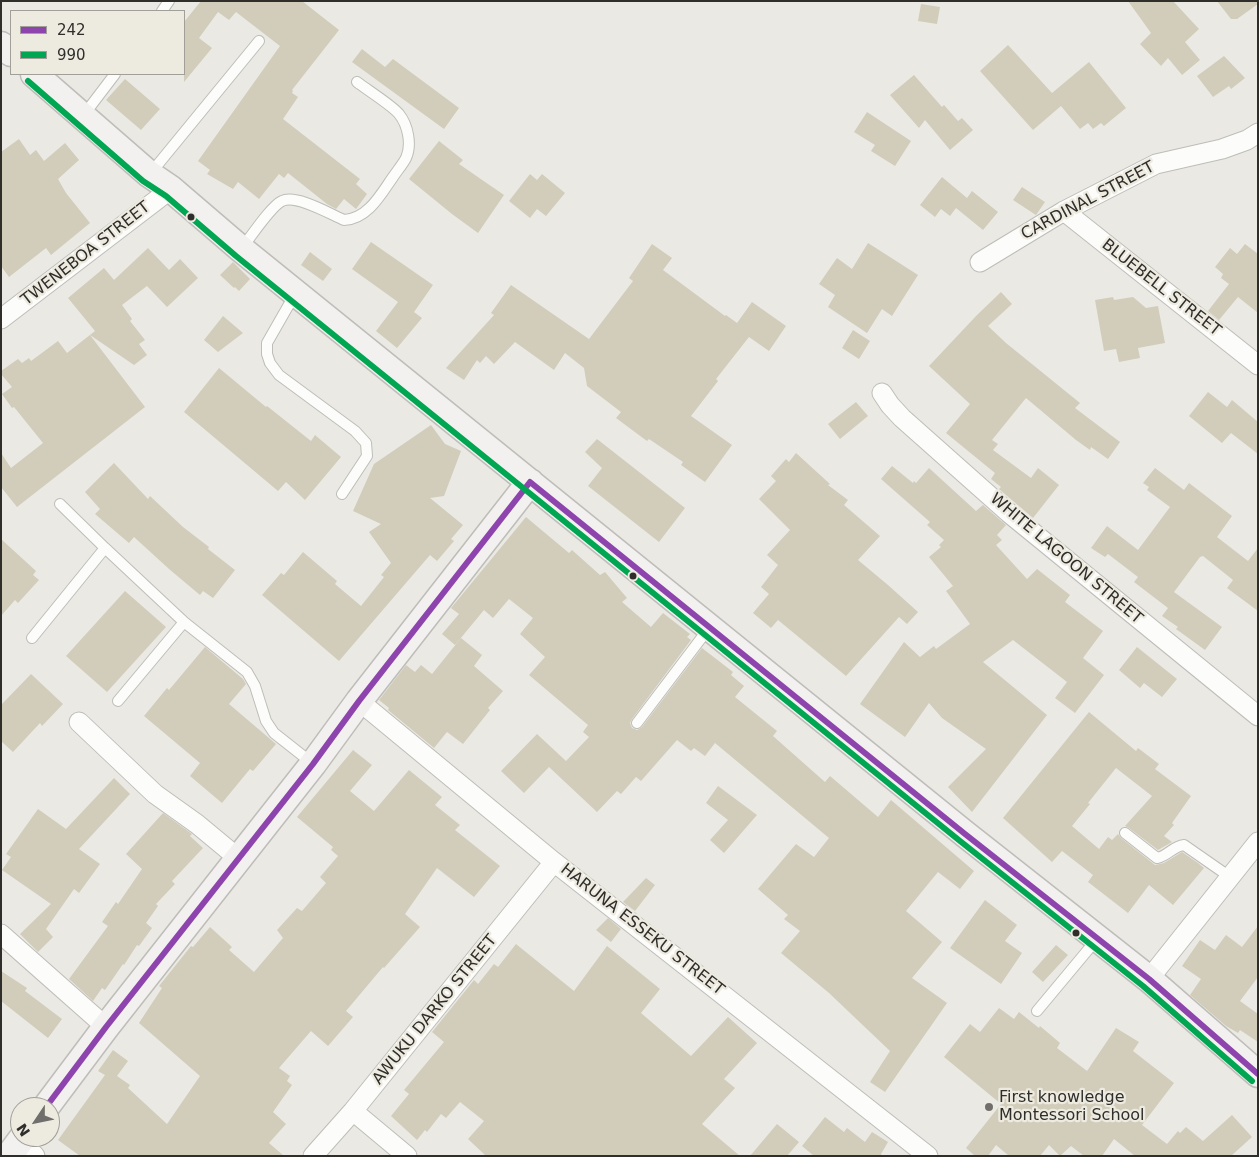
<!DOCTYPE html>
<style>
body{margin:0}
#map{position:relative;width:1259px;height:1157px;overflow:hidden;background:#eae9e3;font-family:"DejaVu Sans",sans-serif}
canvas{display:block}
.frame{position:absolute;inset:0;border:2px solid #2f2e2b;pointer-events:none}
.legend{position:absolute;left:10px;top:10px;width:175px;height:65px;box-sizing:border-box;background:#edeae0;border:1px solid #a19f98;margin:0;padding:6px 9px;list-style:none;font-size:15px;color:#2f2e2b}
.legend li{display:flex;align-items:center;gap:10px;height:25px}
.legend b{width:25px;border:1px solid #a19f98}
.north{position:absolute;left:10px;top:1097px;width:50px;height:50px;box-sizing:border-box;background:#edeae0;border:1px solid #a19f98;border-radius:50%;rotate:236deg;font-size:14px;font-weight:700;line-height:20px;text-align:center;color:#2f2e2b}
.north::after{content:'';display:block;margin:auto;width:18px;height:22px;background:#706f6b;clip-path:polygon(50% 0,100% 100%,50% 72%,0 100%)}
</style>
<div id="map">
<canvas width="1259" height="1157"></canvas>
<div class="frame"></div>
<ul class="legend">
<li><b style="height:6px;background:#8e44ad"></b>242</li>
<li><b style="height:6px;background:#00a651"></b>990</li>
</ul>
<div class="north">N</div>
</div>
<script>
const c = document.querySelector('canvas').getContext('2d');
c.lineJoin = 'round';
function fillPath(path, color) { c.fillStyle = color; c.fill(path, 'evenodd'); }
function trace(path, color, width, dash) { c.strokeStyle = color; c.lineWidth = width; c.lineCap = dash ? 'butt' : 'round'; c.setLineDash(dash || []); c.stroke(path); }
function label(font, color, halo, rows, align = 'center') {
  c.font = font + ' "DejaVu Sans",sans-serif'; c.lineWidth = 4.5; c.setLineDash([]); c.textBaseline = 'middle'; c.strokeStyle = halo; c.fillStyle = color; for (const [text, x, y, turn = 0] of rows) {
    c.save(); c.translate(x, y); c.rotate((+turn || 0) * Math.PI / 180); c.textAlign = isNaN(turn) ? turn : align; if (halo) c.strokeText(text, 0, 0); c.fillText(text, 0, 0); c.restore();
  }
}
const building = new Path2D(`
 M201,1H302L339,30L292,90L293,91L292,93L298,97L283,119L360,179L356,184L367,194L356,209L344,199L336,209L327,204L288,173L284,178L279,174L259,199L238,182L233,189L207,174L210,170L198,161L280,46L236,12L229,20L218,12L199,38L212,48L184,82V22Z
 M1128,1H1173L1199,29L1185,42L1200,60L1182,75L1168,58L1161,66L1140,44L1151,33Z
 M1217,1H1258V4L1237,19H1231Z
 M921,4L940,7L937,24L918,21Z
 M1008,45L1052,93L1089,62L1126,108L1104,126L1101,123L1093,129L1088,123L1080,129L1061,106L1033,130L980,71Z
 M362,49L385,67L393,59L459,108L444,129L352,62Z
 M1224,56L1245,78L1231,89L1229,86L1213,97L1197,76Z
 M914,75L942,107L944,105L958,121L962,118L973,130L950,150L925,120L919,128L890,95Z
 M125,79L160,109L141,130L106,100Z
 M867,112L911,141L895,166L871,151L875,145L854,132Z
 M19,139L30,155L36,150L44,161L65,143L79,160L58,179L66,193L90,223L51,255L46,248L9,277L1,266V152Z
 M439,141L463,160L459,164L504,195L478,233L452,214L409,179Z
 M530,174L537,180L542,174L565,193L546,216L537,209L530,218L509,201Z
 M942,177L967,198L972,191L998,212L983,230L956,208L950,216L941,209L935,217L920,205Z
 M1022,187L1045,202L1036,215L1013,200Z
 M371,242L433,285L414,312L422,318L397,348L376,331L398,302L352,269Z
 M868,243L918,275L892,316L882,309L867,333L828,307L835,295L819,284L837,258L852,269Z
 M652,244L672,258L663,270L725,316L726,315L737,323L752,302L786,326L769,351L749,337L716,379L718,381L691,416L732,445L705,482L681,465L683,462L649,439L647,441L616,418L621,412L587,386L584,368L565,353L554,370L515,342L494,364L486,356L480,363L477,360L464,380L446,368L494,315L491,313L511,285L589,339L633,281L629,278Z
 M1245,244L1258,254V313L1238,297L1219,320L1208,311L1229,284L1221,278L1223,274L1215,267L1230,248L1237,254Z
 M148,248L169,270L180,259L198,278L167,307L147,286L122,305L132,319L130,321L145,340L139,344L147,355L134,365L90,335L145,407L17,507L1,487V453L11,468L43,443L14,407L12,408L2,394L12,387L1,374V371L18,359L22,363L29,358L31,361L58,341L67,353L95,331L68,298L104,268L114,280Z
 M310,252L332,269L323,281L301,265Z
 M233,262L250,279L239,291L235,287L234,288L220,275Z
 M1001,292L1012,304L988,326L1006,343L1080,403L1075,408L1120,442L1108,459L1091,447L1090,450L1076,440L1026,398L992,440L998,444L993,450L1031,478L1038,468L1059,485L1033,518L999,489L1001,487L991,479L995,473L946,433L970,404L929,366L977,315Z
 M1113,297L1114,300L1133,297L1146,308L1158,306L1165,343L1138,348L1140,358L1119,362L1116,349L1104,351L1095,300Z
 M223,316L243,333L218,352L204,340Z
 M853,330L870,341L859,359L842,348Z
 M219,368L266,407L267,406L311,441L315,435L341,457L305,500L286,482L278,491L184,412Z
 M1208,392L1227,407L1232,400L1258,422V454L1231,433L1222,443L1189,416Z
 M856,402L868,416L840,439L828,424Z
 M431,425L445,444L461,451L444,496L430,498L463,525L451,539L454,541L437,561L430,555L339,661L262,595L281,573L284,575L303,552L337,581L335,584L361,606L384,577L381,575L391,563L369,532L381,524L353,511L374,464Z
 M597,439L685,508L659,542L588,486L602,468L585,452Z
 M796,453L830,484L828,485L848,500L844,505L880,536L858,560L888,585L918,612L907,624L899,617L846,676L778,620L771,628L753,613L769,594L761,587L778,565L767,555L790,530L759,499L776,481L771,476L786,459L789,462Z
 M114,463L148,499L150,496L183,527L209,547L208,549L235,570L213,598L203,591L200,595L169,569L134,537L129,543L95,514L100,509L85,492Z
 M892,466L913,483L914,481L916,483L929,468L976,511L983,505L1006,525L997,535L1002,540L996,545L1027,579L1037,569L1070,595L1065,602L1103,631L1083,658L1104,675L1075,713L1055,698L1067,682L1013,640L983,662L1047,715L972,812L948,787L986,749L942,718L929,703L905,737L860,704L904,642L920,657L934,646L936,649L970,624L946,591L953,586L929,557L941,547L939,545L944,540L927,525L930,522L881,479Z
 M1155,468L1184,490L1189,483L1232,516L1217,537L1248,561L1258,548V611L1227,588L1233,580L1203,556L1200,557L1174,592L1222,627L1205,650L1176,629L1178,627L1162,616L1168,608L1134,582L1138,577L1108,554L1105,557L1091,548L1107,526L1138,550L1170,507L1147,490L1149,487L1143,483Z
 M526,517L569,553L572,550L600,575L605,572L627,598L622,602L651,627L663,613L690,634L687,637L691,640L632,719L630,723L632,728L637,730L642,727L702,648L733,672L731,675L744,686L735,697L777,731L773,736L825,782L830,776L878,817L891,800L974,871L960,889L938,872L906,911L942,942L912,978L947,1003L885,1092L870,1082L890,1051L829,993L781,953L800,931L784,919L788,915L758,889L796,844L814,857L829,838L715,743L705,756L694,748L691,751L677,740L641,781L636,777L621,794L617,791L597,812L549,767L524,793L501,771L537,734L566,761L589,737L583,732L588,725L529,675L545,657L520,634L533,618L509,599L493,618L484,610L455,645L442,634L459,614L451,608Z
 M1,539L36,571L33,575L39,580L18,603L15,600L1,616Z
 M125,591L166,627L107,692L66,656Z
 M461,638L482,655L474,666L503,691L488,708L490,710L463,744L447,732L434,748L388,710L389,708L379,700L406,665L415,672L421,665L432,674Z
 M205,647L243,679L246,684L229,704L276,744L253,771L250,769L222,803L190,776L200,763L144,716L167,688L169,690Z
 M1137,647L1177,679L1162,697L1144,683L1140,688L1119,670Z
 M31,674L63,704L42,726L40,723L13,752L1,741V705Z
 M1089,712L1136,751L1138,748L1159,764L1155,769L1191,796L1172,823L1174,825L1164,836L1172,842L1158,850L1129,828L1125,826L1152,796L1116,768L1088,803L1090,804L1072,826L1099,849L1108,837L1112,840L1118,834L1121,838L1155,865L1164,863L1182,852L1198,863L1204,868L1173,905L1149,885L1128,913L1088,882L1093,875L1062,851L1052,862L1003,818Z
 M353,750L372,765L350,791L374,811L409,770L442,797L435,805L460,825L455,830L500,866L474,897L437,868L405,914L420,927L384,968L383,967L346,1011L353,1017L328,1046L311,1031L279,1068L290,1076L287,1081L292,1085L273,1112L286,1124L269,1143L284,1156H80L58,1140L105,1075L98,1071L113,1050L128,1061L117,1076L130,1085L128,1088L167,1124L200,1076L139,1023L162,988L159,986L191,946L193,947L210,927L232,947L229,950L254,972L283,938L277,930L297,908L302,911L326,883L320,877L338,856L331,850L333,847L297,817Z
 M114,778L130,794L79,849L100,864L79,893L74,889L46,929L53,937L38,952L20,934L51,904L2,870L11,857L6,854L38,809L66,829Z
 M718,786L757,815L724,853L710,840L728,820L706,803Z
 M163,813L192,834L190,836L203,848L172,881L175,884L156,904L158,906L146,923L152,928L139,946L137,945L124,965L123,964L105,990L102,988L93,1001L69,979L108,926L102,922L116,902L118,904L142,869L126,854Z
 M646,878L655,885L635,911L623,902Z
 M985,900L1017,925L1005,941L1022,953L1001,984L950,948Z
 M608,918L621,929L611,942L596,930Z
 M1258,926V977L1240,1001L1258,1014V1042L1240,1030L1238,1033L1226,1026L1190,995L1201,979L1182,966L1200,940L1215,950L1226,935L1242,947Z
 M516,944L574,991L607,946L660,989L641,1013L691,1056L728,1017L757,1043L724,1079L735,1088L702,1124L740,1156H486L468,1139L484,1121L460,1102L446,1118L441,1114L427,1132L425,1130L417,1140L391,1116L409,1094L404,1090L444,1042L432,1032L474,980L478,984L494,964L498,967Z
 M1056,945L1068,955L1043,982L1032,972Z
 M1,971L27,988L25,991L62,1019L48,1038L1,1001Z
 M999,1008L1014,1019L1019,1012L1039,1028L1040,1026L1060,1043L1057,1048L1087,1071L1116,1028L1139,1042L1133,1051L1174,1083L1142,1125L1167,1144L1178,1131L1180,1133L1186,1127L1203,1141L1232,1115L1252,1137L1231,1156H1135L1114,1139L1102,1156H1084L1071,1146L1060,1156L1049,1145L1040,1156H1009L996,1145L988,1156H975L966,1148L1001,1104L944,1057L970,1024L980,1032Z
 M825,1117L844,1132L847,1128L865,1142L872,1132L888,1142L881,1154L882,1156H814L802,1146Z
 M777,1124L799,1142L787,1156H750Z`);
const lane = new Path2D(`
 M162,11L169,1
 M83,116L115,74
 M150,174L259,41
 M242,248C250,238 271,206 282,201C296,194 330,214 344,220C368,219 381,194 393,177C397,171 403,164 406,158C412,145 408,125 399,114C393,106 366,89 357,82
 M295,294L267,343V354L270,363L279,375L355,431L366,443L367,456L342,494
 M60,504L105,548
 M32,638L105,548L184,622L247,672L255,686L266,721L274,733L312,763
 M118,701L184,622
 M637,723L709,628
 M1125,833L1157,858C1168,856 1173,846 1184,845L1230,877
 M1037,1011L1097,939`);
const street = new Path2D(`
 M1064,211L1258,365
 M980,262L1064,211L1156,164L1222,149L1247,140L1258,133
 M1,319L171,189
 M882,393L890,405L902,418L1009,513L1258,716
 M359,701L554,862L928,1156
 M79,722L155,794L197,824L238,858
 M1,934L106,1027
 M1149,979L1258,842
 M353,1111L407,1156
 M20,1141L35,1156
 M313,1156L353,1111L554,862`);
const secondary = new Path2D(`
 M1,45L11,53
 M34,74L149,174L171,189L241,249L965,834L1149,979L1258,1074
 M46,1107L106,1027L313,764L359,701L530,482
 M9,1156L23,1137`);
const bus1 = new Path2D(`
 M46,1107L106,1027L313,764L359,701L530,482L965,834L1149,979L1258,1074`);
const bus2 = new Path2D(`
 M28,81L143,181L166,196L236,256L960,841L1143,986L1252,1081`);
const markers = [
 [191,217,4.5,"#2f2e2b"],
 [633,576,4.5,"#2f2e2b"],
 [1076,933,4.5,"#2f2e2b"],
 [989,1107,5,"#706f6b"]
];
const streetNames = [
 ["CARDINAL STREET",1088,201,-28],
 ["TWENEBOA STREET",86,254,-38],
 ["BLUEBELL STREET",1161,288,38],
 ["WHITE LAGOON STREET",1066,559,40],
 ["HARUNA ESSEKU STREET",642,930,38],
 ["AWUKU DARKO STREET",435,1010,-51]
];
const poiNames = [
 ["First knowledge",999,1098],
 ["Montessori School",999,1116]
];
fillPath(building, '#d2cdba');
trace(lane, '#bebdb9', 12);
trace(street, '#bebdb9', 21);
trace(secondary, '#bebdb9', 29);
trace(lane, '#fcfcfb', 10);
trace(street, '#fcfcfb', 19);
trace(secondary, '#f3f0f0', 26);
trace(bus1, '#8e44ad', 6);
trace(bus2, '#00a651', 6);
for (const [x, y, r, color] of markers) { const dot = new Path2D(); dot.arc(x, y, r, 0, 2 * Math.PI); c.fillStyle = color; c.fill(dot); trace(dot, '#edeae0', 2); }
label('16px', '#2f2e2b', '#edeae0', streetNames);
label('16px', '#2f2e2b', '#edeae0', poiNames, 'left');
</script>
